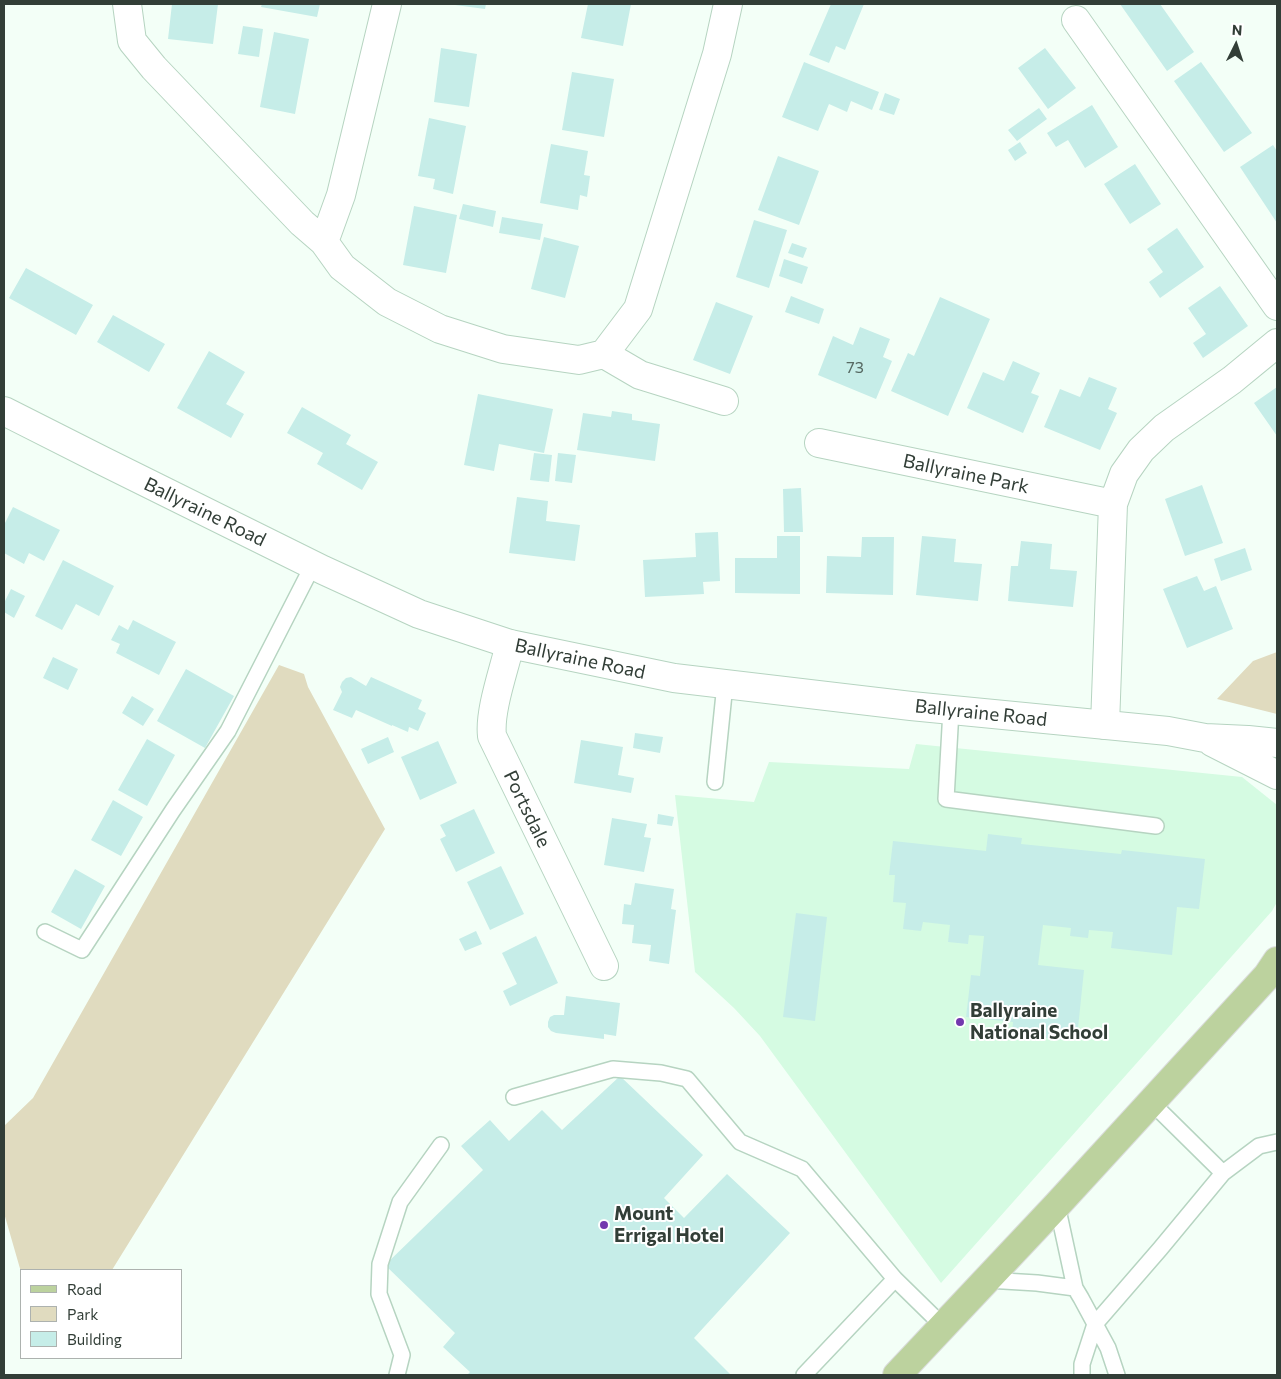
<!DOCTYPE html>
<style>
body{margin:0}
#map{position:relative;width:1281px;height:1379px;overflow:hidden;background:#f3fff7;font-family:Commissioner,sans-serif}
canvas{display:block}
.frame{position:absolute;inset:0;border:5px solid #323e37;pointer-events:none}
.legend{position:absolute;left:20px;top:1269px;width:162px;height:90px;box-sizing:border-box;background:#fff;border:1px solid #adb2af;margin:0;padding:6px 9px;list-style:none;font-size:15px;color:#323e37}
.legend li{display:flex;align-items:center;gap:10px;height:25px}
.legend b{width:25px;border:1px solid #adb2af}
.north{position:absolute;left:1211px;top:20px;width:50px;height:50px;-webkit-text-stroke:4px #fff;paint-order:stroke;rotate:4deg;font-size:14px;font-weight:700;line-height:20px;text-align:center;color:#323e37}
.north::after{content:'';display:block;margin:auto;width:18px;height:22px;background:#323e37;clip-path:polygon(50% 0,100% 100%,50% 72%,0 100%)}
</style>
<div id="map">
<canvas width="1281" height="1379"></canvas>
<div class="frame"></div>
<ul class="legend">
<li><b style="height:6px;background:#bcd29e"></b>Road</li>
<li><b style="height:14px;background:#e0dbbf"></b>Park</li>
<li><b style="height:14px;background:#c6ede8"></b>Building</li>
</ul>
<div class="north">N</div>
</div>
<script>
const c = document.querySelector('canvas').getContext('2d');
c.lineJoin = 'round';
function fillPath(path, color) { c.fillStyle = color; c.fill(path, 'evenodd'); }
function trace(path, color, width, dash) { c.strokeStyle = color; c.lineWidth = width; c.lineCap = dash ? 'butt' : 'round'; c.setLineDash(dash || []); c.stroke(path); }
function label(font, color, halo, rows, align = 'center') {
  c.font = font + ' Commissioner,sans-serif'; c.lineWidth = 4; c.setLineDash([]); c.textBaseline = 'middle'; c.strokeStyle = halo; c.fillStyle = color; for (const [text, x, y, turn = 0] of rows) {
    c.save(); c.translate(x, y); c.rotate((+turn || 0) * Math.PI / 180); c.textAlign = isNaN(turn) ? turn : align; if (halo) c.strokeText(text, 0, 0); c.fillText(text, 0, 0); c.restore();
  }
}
const built = new Path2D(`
 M916,744L1242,777L1277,805V902L1272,911L941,1283L760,1036L734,1008L695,972L675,795L754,802L769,762L909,769Z`);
const green = new Path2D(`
 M1277,652V714L1217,699L1253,661Z
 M279,665L304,674L308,687L385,829L112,1270H21V1272L4,1213V1126L33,1098Z`);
const building = new Path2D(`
 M172,4H218L213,44L168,39Z
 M262,4H320L317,17L261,7Z
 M456,4H486L485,9L455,5Z
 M588,4H631L623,46L581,38Z
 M831,4H864L845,50L836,46L829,63L809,55Z
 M1120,4H1160L1194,52L1167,71Z
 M243,26L263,29L259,57L238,54Z
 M274,32L309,39L295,114L260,107Z
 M441,48L477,54L469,107L434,102Z
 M1045,48L1076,88L1048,109L1018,68Z
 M804,62L879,92L872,110L851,101L847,112L829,104L818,131L782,117Z
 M1201,62L1252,133L1224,152L1174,81Z
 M572,72L614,79L604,137L562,130Z
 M885,93L900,99L894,115L879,110Z
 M1092,105L1118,147L1085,168L1068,140L1056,147L1047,133Z
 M1039,108L1047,119L1017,141L1008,130Z
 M429,118L466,126L453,194L433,189L435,179L418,176Z
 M1020,142L1027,153L1015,161L1008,150Z
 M551,144L588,151L584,175L590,176L587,197L580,195L578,210L540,203Z
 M1273,145L1277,151V223L1240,167Z
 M778,156L819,171L799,225L758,210Z
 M1135,164L1161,204L1130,224L1104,184Z
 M463,204L496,211L493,227L459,219Z
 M414,206L457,215L446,273L403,265Z
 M502,217L543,224L540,240L499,233Z
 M754,220L787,230L769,288L736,277Z
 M1177,228L1204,267L1160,298L1149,282L1163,272L1147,249Z
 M544,237L579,246L565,298L531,289Z
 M792,243L807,248L803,258L788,253Z
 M784,259L808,267L802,284L779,276Z
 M26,268L93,305L76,335L9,298Z
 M1220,286L1248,326L1203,358L1193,343L1206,334L1188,308Z
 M791,296L824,309L819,324L785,312Z
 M940,297L990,319L948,416L891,391L908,353L914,356Z
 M716,302L753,316L730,374L693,360Z
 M113,315L165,344L149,372L97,342Z
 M860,327L890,339L883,357L892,361L876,399L818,375L833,336L853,345Z
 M209,351L245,372L226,404L244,414L231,438L177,408Z
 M1013,361L1040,373L1031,393L1039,396L1023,433L967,408L983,372L1004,381Z
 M1089,377L1117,388L1108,409L1117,413L1100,450L1044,427L1060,389L1080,397Z
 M1277,387V436L1254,403Z
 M478,394L553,409L544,453L499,444L494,471L464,465Z
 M302,407L351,435L346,444L378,462L362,490L317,464L323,453L287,433Z
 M612,411L632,414V420L660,424L655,461L577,450L583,413L611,417Z
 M534,453L552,455L549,482L530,480Z
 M558,453L576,455L572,483L555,481Z
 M1202,485L1223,543L1185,556L1165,499Z
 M801,488L803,532H784L783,489Z
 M517,497L548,501L546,521L580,525L575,561L509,553Z
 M13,507L60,530L44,561L29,553L24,564L4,553V525Z
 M718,532L720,581L703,582L704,594L645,597L643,560L696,557L695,533Z
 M777,536H800V594L735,593V558H777Z
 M922,536L956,539L954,562L982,564L978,601L916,595Z
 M862,537H894L893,595L826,593L827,556L861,557Z
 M1021,541L1052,544L1050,569L1077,571L1073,607L1008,601L1011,566H1018Z
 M1245,548L1252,570L1221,581L1214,559Z
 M63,560L114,586L99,616L76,604L62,630L35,616Z
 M1197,576L1204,591L1216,586L1233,629L1187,648L1163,589Z
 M11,589L25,596L14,618L4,612V603Z
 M133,620L176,642L159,675L116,653L120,644L111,640L119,625L128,630Z
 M53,657L78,669L68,690L43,678Z
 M186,669L234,696L205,748L157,721Z
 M351,677L366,686L371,677L422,700L418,709L426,713L418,731L409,727L408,732L392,725V726L356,710L352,718L333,710L342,692L340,687L342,682L346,678Z
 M132,696L154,709L143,726L122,713Z
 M635,733L663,737L660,753L633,748Z
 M388,737L394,752L368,764L361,749Z
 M147,739L175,755L147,806L118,790Z
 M581,740L623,747L618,775L634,778L631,793L574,783Z
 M438,741L457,783L420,800L401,757Z
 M113,800L143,817L121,856L91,840Z
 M474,809L495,853L456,872L440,839L446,836L440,825Z
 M658,814L674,817L672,826L657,824Z
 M612,818L647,824L644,837L651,838L644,872L604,865Z
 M988,834L1022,838L1021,844L1121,854L1122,850L1205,859L1199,909L1177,907L1172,955L1111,948L1113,932L1089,930L1088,938L1070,936L1071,928L1043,925L1038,965L1084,970L1078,1028L1067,1027L1065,1040L1012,1034L1013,1022L966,1017L971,975L980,976L984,936L969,935L968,944L948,942L950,925L923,922L921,931L903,929L906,903L893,902L895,875H889L893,841L986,851Z
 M501,866L524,914L490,930L467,882Z
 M75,869L105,886L81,929L51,912Z
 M635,883L674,889L671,909L676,910L669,964L649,961L651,945L632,943L634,925L622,924L624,904L631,905Z
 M796,913L827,917L815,1021L783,1017Z
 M476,931L482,944L465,951L459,939Z
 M536,936L558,983L510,1006L503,991L517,984L502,953Z
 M566,996L620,1003L616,1036L604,1034V1039L556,1033L551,1031L548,1027V1022L550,1017L554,1015H564Z
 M620,1076L703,1155L664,1198L684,1218L727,1174L790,1233L694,1338L731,1375H467L470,1372L443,1347L455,1333L385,1265L483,1170L461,1146L490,1120L509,1141L542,1110L562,1130Z`);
const service = new Path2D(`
 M951,710L946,799L1156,826
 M715,782L725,684
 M45,932L82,950L173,810L228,731L313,565
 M514,1097L613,1069L661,1073L687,1079L740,1142L802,1169L895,1279L943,1326
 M1223,1173L1259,1146L1277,1142
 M1057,1205L1075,1288L1081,1298L1108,1348L1117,1375
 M987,1280L1037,1283L1075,1288
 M397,1375L402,1355L379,1294L380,1264L400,1202L441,1145
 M804,1375L895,1279
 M1082,1375V1364L1095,1324L1160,1249L1223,1173L1151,1102`);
const minor = new Path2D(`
 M127,4L132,41L154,68L302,223L324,242L342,267L387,302L440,329L503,349L579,360L604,354L638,309L717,54L728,4
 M1076,20L1277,306
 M324,242L341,195L387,4
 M604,354L640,375L724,401
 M819,443L1113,504
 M510,644C504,670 489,711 492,736L604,966
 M1105,725L1113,504L1124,474L1141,450L1164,428L1232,380L1277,343`);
const secondary = new Path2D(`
 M4,411L101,460L323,570L419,614L510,644L674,678L911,706L1168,731L1205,738L1248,740L1277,743
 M1212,742L1277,775`);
const primary = new Path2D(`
 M897,1375L1057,1205L1267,976L1277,961`);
const markers = [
 [960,1022,5,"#7338ae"],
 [604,1225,5,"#7338ae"]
];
const numberNames = [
 ["73",855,368]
];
const streetNames = [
 ["Ballyraine Park",966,474,12],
 ["Ballyraine Road",205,512,26],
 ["Ballyraine Road",580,659,12],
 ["Ballyraine Road",981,713,6],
 ["Portsdale",527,809,64]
];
const poiNames = [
 ["Ballyraine",970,1011],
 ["National School",970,1033],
 ["Mount",614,1214],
 ["Errigal Hotel",614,1236]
];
fillPath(built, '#d5fbe2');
fillPath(green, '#e0dbbf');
fillPath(building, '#c6ede8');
trace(service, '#b6d4c1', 18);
trace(minor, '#b6d4c1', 30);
trace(secondary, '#b6d4c1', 30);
trace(primary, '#dadcdb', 30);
trace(service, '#fff', 15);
trace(minor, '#fff', 28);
trace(secondary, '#fff', 28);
trace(primary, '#bcd29e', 28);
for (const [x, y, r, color] of markers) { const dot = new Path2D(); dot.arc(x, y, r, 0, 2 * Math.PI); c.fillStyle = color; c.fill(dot); trace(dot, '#fff', 2); }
label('16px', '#576a63', null, numberNames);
label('19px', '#323e37', '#fff', streetNames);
label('bold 19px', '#323e37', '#fff', poiNames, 'left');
</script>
